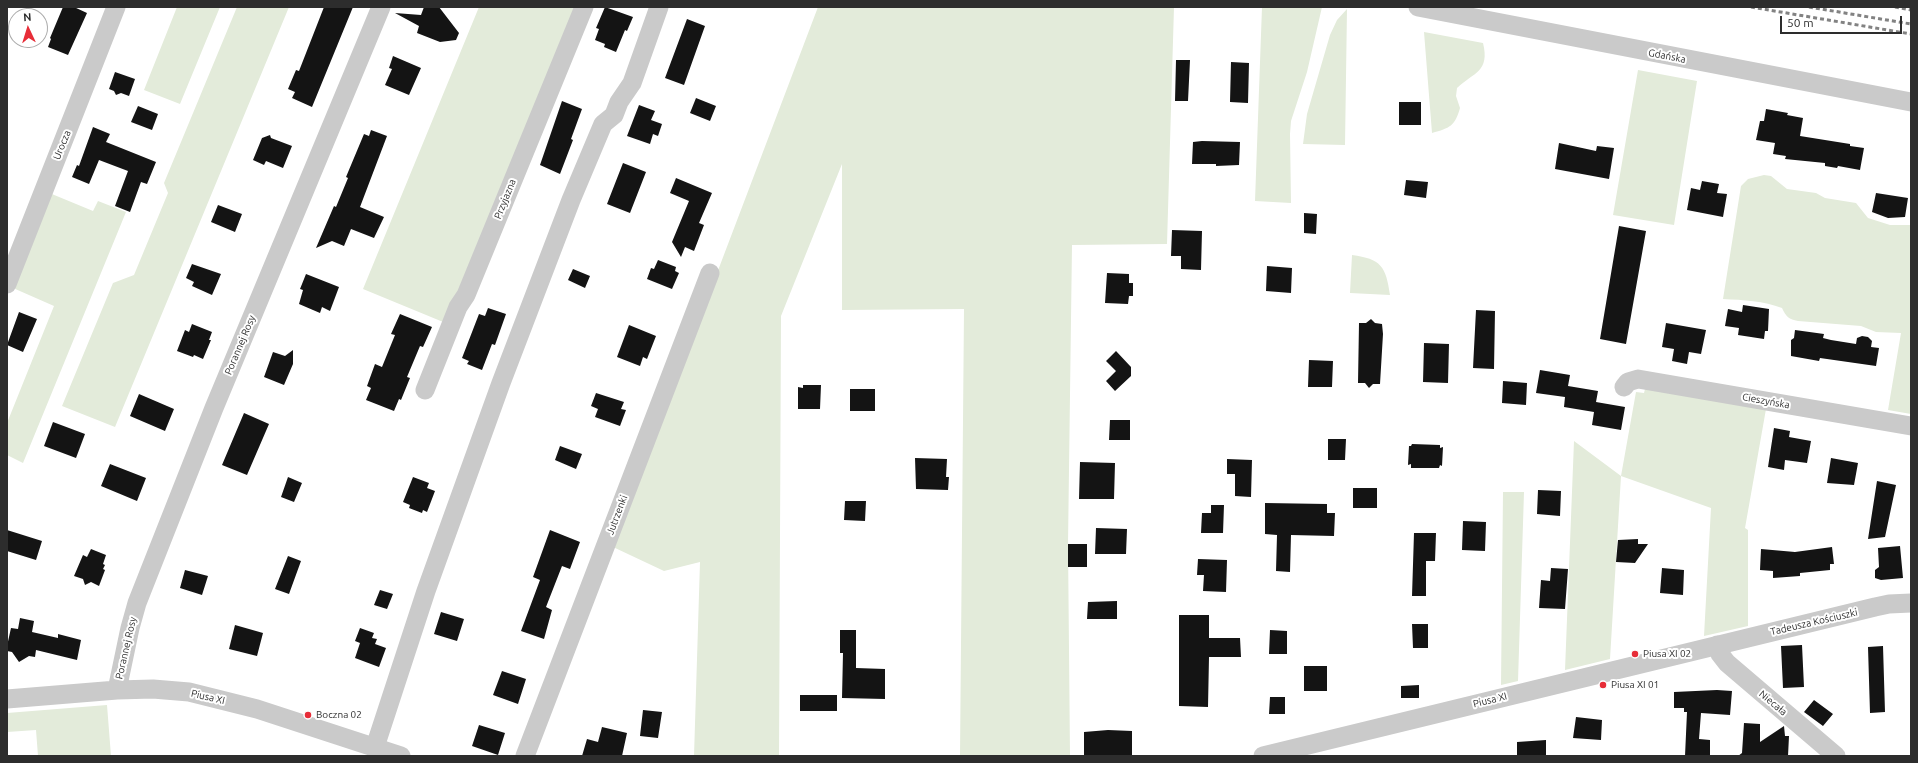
<!DOCTYPE html>
<meta charset="utf-8">
<style>
body{margin:0}
#map{position:relative;width:1918px;height:763px;overflow:hidden;background:#fff;font-family:Ubuntu,sans-serif}
canvas{display:block}
.frame{position:absolute;inset:0;border:8px solid #2d2d2d;pointer-events:none}
.north{position:absolute;left:8px;top:8px;width:40px;height:40px;box-sizing:border-box;background:#fff;border:1px solid #ababab;border-radius:50%;rotate:356deg;font-size:11px;font-weight:700;line-height:16px;text-align:center;color:#2d2d2d}
.north::after{content:'';display:block;margin:auto;width:14px;height:18px;background:#e72d38;clip-path:polygon(50% 0,100% 100%,50% 72%,0 100%)}
.scale{position:absolute;left:1780px;top:16px;width:122px;height:18px;box-sizing:border-box;border:2px solid #2d2d2d;border-top:0;padding-left:5px;font-size:12px;line-height:14px;white-space:nowrap;color:#2d2d2d;-webkit-text-stroke:3px #fff;paint-order:stroke}
</style>
<div id="map">
<canvas width="1918" height="763"></canvas>
<div class="frame"></div>
<div class="north">N</div>
<div class="scale">50 m</div>
</div>
<script>
const c = document.querySelector('canvas').getContext('2d');
c.lineJoin = 'round';
function fillPath(path, color) { c.fillStyle = color; c.fill(path, 'evenodd'); }
function trace(path, color, width, dash) { c.strokeStyle = color; c.lineWidth = width; c.lineCap = dash ? 'butt' : 'round'; c.setLineDash(dash || []); c.stroke(path); }
function label(font, color, halo, rows, align = 'center') {
  c.font = font + ' Ubuntu,sans-serif'; c.lineWidth = 4; c.setLineDash([]); c.textBaseline = 'middle'; c.strokeStyle = halo; c.fillStyle = color; for (const [text, x, y, turn = 0] of rows) {
    c.save(); c.translate(x, y); c.rotate((+turn || 0) * Math.PI / 180); c.textAlign = isNaN(turn) ? turn : align; if (halo) c.strokeText(text, 0, 0); c.fillText(text, 0, 0); c.restore();
  }
}
const green = new Path2D(`
 M177,7H220L180,104L144,90Z
 M237,7H289L115,427L62,406L113,283L134,275L168,193L164,183Z
 M479,7H576L448,324L363,289Z
 M818,7H1174L1167,244L1072,245L1068,544L1070,756H960L964,309L842,310V164L781,316L779,756H694L700,562L664,571L613,547Z
 M1262,7H1322L1307,72L1291,121L1290,134L1291,203L1255,201Z
 M1347,9L1345,145L1303,144L1307,114L1330,35L1337,20Z
 M1424,32L1483,43C1490,72 1474,72 1457,88L1456,96L1460,108C1455,126 1450,128 1432,133Z
 M1638,70L1697,81L1674,225L1613,215Z
 M1764,175L1771,176L1787,189L1816,193L1825,198L1856,203L1868,218L1890,225H1911V414L1888,410L1901,333L1876,332L1861,326L1798,321C1789,319 1786,317 1782,308C1764,301 1743,300 1723,299L1741,186L1748,179Z
 M47,192L93,211L98,201L126,212L23,463L7,455V423L54,306L13,288Z
 M1352,255C1381,259 1386,266 1390,295L1350,293Z
 M1645,389L1766,409L1745,528L1748,530V626L1704,636L1711,508L1621,476L1610,659L1565,670L1574,441L1621,476L1636,392L1644,393Z
 M1503,492H1524L1518,681L1501,685Z
 M107,705L111,756H38L36,730L7,732V713Z`);
const building = new Path2D(`
 M63,7H74L87,13L68,55L48,47L51,39L50,38Z
 M324,7H353L312,107L292,98L295,92L288,89L296,70L299,71Z
 M424,7H439L459,33L456,40L440,42L417,33L419,26L395,13L421,15Z
 M605,7L633,17L627,31L625,30L616,52L604,47L605,44L595,40L599,29L596,28Z
 M687,19L705,26L684,85L665,78Z
 M393,56L421,68L409,95L385,85L392,69L389,68Z
 M1176,60H1190L1188,101H1175Z
 M1231,62L1249,63L1248,103L1230,102Z
 M115,72L135,79L129,96L121,93L116,95L114,91L109,89Z
 M696,98L716,106L710,121L690,113Z
 M562,101L582,109L571,139L573,140L560,174L540,165Z
 M1399,102H1421V125H1399Z
 M639,105L655,111L651,120L662,124L658,136L653,134L650,144L627,136Z
 M138,106L158,114L152,130L131,122Z
 M1766,109L1788,113L1787,115L1803,118L1800,136L1850,144V146L1864,148L1860,170L1838,166L1837,168L1825,166V163L1785,159L1786,156L1773,154L1775,143L1756,140L1760,121H1764Z
 M93,127L110,134L106,142L156,162L147,184L141,182L130,212L115,206L128,171L99,160L89,184L72,177L77,165L79,166Z
 M371,130L387,136L360,207L384,217L374,238L351,229L344,246L332,241L316,248L334,206L336,207L348,178L346,177L364,134L369,136Z
 M270,135L271,138L292,146L283,168L266,161L264,165L253,160L262,138Z
 M1202,141L1240,142L1239,165L1216,166V164H1192L1193,142Z
 M1559,143L1596,151L1597,146L1614,148L1609,179L1555,169Z
 M623,163L646,172L630,213L607,204Z
 M676,178L712,193L699,223L704,225L694,251L685,247L681,257L672,242L689,201L670,193Z
 M1406,180L1428,182L1426,198L1404,195Z
 M1702,181L1719,184L1717,193L1727,194L1723,217L1687,210L1691,188L1700,190Z
 M1876,193L1908,198L1905,217L1888,218L1872,212Z
 M218,205L242,214L235,232L211,222Z
 M1304,213L1317,214L1316,234L1304,233Z
 M1619,226L1646,231L1626,344L1600,339Z
 M1172,230L1202,231L1201,270L1181,269V256H1171Z
 M658,260L676,267L675,271L679,273L672,289L647,279L651,268L654,269Z
 M192,264L221,274L212,295L192,286L194,282L186,278Z
 M1267,266L1292,268L1291,293L1266,291Z
 M573,269L590,276L585,288L568,280Z
 M1107,273L1129,274V283H1133V296H1129L1128,304L1105,303Z
 M306,274L339,287L330,311L322,307L320,313L299,304L303,290L300,289Z
 M1743,305L1769,309L1768,331H1765L1764,339L1738,335L1739,328L1725,326L1728,309L1742,312Z
 M488,308L506,314L495,345L492,344L482,370L467,364L469,361L462,358L479,314L485,316Z
 M1476,310L1495,311L1494,369L1473,368Z
 M19,312L37,319L23,352L7,345Z
 M400,314L432,327L423,347L420,346L407,377L410,378L401,400L399,399L394,411L366,400L371,388L367,386L375,364L382,367L395,335L391,334Z
 M1371,319L1375,323L1382,324L1383,334L1380,384H1373L1369,388L1365,383H1358L1359,323H1366Z
 M1666,323L1706,330L1701,354L1689,352L1687,364L1672,361L1674,349L1662,347Z
 M192,324L212,332L209,340H211L203,359L194,355L193,357L177,351L185,330L189,332Z
 M629,325L656,336L647,359L643,357L640,366L617,357Z
 M1795,330L1824,334L1823,338L1831,340L1856,344L1857,338L1862,336L1868,337L1872,341L1871,347L1879,348L1876,366L1820,358L1819,361L1791,356V340L1794,338Z
 M1424,343L1449,344L1448,383L1423,382Z
 M293,350V364L284,385L264,377L273,352L285,356Z
 M1116,351L1131,367V376L1115,391L1106,381L1116,371L1106,361Z
 M1309,360L1333,361L1332,387H1308Z
 M1540,370L1570,375L1568,386L1598,391L1596,402L1625,407L1621,430L1592,425L1594,412L1564,407L1565,397L1536,393Z
 M1503,381L1527,383L1526,405L1502,403Z
 M803,385H821L820,409H798V387L803,388Z
 M850,389H875V411H850Z
 M596,393L624,402L621,409L626,410L620,426L595,417L598,409L591,406Z
 M139,394L174,409L165,431L130,416Z
 M244,413L269,424L247,475L222,465Z
 M1110,420H1130V440H1109Z
 M53,422L85,434L76,458L44,446Z
 M1774,428L1790,431L1789,437L1811,441L1807,463L1785,460L1784,470L1768,467Z
 M1328,439H1346L1345,460H1328Z
 M1412,444L1440,445V448L1443,447L1442,466L1440,465L1439,468H1411V464L1408,465L1409,446H1411Z
 M560,446L582,454L576,469L555,460Z
 M915,458L947,459L946,477H949L948,490L916,489Z
 M1831,458L1858,463L1854,485L1827,483Z
 M1227,459L1252,460L1251,497L1235,496V474H1227Z
 M1080,462L1115,463L1114,499H1079Z
 M110,464L146,478L137,501L101,486Z
 M288,477L302,483L294,502L281,497Z
 M413,477L429,483L427,488L435,491L427,512L423,510L422,513L409,508L410,505L403,502Z
 M1877,481L1896,485L1885,537L1868,539Z
 M1353,488H1377V508H1353Z
 M1538,490L1561,491L1560,516L1537,514Z
 M845,501H866L865,521L844,520Z
 M1265,503L1327,504V513H1335L1334,536L1291,535L1290,572L1276,571L1277,535L1265,534Z
 M1211,505H1224L1223,533H1201L1202,513H1211Z
 M1463,521L1486,522L1485,551L1462,550Z
 M1096,528L1127,529L1126,554H1095Z
 M7,530L42,541L36,560L7,551Z
 M550,530L580,542L570,569L562,566L546,607L552,610L544,639L521,631L540,580L533,577Z
 M1414,533H1436L1435,561H1426V596H1412Z
 M1638,539V544H1648L1635,563L1616,562L1618,540Z
 M1068,544H1087V567H1068Z
 M1900,546L1903,578L1881,580L1875,578V570L1879,567L1878,548Z
 M1832,547L1834,564H1830V570L1800,573V576L1773,578V571L1760,570L1761,549L1795,552Z
 M91,549L106,555L103,564L105,565L103,569L105,570L99,586L91,582L85,585L83,579L74,576L83,555L87,557Z
 M288,556L301,561L289,594L275,589Z
 M1198,559L1227,560L1226,592L1203,591L1204,575H1197Z
 M1551,568L1568,569L1565,609L1539,608L1541,580L1550,581Z
 M1662,568L1684,570L1683,595L1660,593Z
 M185,570L208,576L202,595L180,588Z
 M380,590L393,594L387,609L374,605Z
 M1117,601V619H1087L1088,602Z
 M441,612L464,619L457,641L434,634Z
 M1179,615H1209V638H1240L1241,657H1209L1208,707L1179,706Z
 M20,618L34,621L32,632L58,638V634L81,640L77,660L36,650L35,657L29,656L19,662L12,652L7,651V646L11,628L18,629Z
 M1412,624H1428V648H1413Z
 M235,625L263,633L257,656L229,649Z
 M360,628L374,633L372,638L377,639L375,644L386,648L379,667L355,658L360,643L355,641Z
 M840,630H856V668L885,669V699L842,698L843,653H840Z
 M1270,630L1287,631V654H1269Z
 M1802,645L1804,687L1783,688L1781,646Z
 M1883,646L1885,712L1870,713L1868,647Z
 M1304,666H1327V691H1304Z
 M502,671L526,679L518,704L493,695Z
 M1419,685V698H1401V686Z
 M1717,690L1732,691L1730,715L1701,713L1699,739L1710,740V756H1685L1687,712H1684V708H1674V692Z
 M800,695H837V711H800Z
 M1270,697H1285V714H1269Z
 M1814,700L1833,714L1823,726L1804,712Z
 M643,710L662,712L658,738L640,736Z
 M1576,717L1602,720L1601,740L1573,738Z
 M1744,723L1760,724V742L1784,726L1785,736H1789L1788,756H1738L1742,753Z
 M479,725L505,733L498,755L472,746Z
 M602,727L627,733L622,756H582L587,739L598,742Z
 M1108,730L1132,731V756H1084V732Z
 M1546,740V756H1517V742Z`);
const minor = new Path2D(`
 M1418,7L1911,102
 M7,284L116,7
 M1624,387L1628,382L1638,379L1911,426
 M425,390L458,307L466,295L584,7
 M1717,645L1720,654L1727,663L1836,756
 M117,690L130,628L137,603L214,408L381,7
 M7,699L117,690L153,689L189,692L257,709L401,756
 M375,747L426,591L501,383L571,200L603,124L614,115L619,102L632,83L659,7
 M525,756L710,273
 M1263,756L1875,607L1889,604L1911,603`);
const rail = new Path2D(`
 M1751,7L1911,34
 M1809,7L1911,24
 M1895,7L1911,10`);
const markers = [
 [1635,654,4,"#e72d38"],
 [1603,685,4,"#e72d38"],
 [308,715,4,"#e72d38"]
];
const streetNames = [
 ["Gdańska",1667,56,11],
 ["Urocza",62,145,-68],
 ["Przyjazna",505,199,-68],
 ["Porannej Rosy",240,345,-67],
 ["Cieszyńska",1766,401,10],
 ["Jutrzenki",617,515,-69],
 ["Tadeusza Kościuszki",1814,622,-13],
 ["Porannej Rosy",126,648,-77],
 ["Piusa XI",208,697,13],
 ["Piusa XI",1490,700,-14],
 ["Niecała",1773,703,40]
];
const poiNames = [
 ["Piusa XI 02",1643,654],
 ["Piusa XI 01",1611,685],
 ["Boczna 02",316,715]
];
fillPath(green, '#e3ebda');
fillPath(building, '#141414');
trace(minor, '#cacaca', 19);
trace(rail, '#828282', 3, [4, 3]);
for (const [x, y, r, color] of markers) { const dot = new Path2D(); dot.arc(x, y, r, 0, 2 * Math.PI); c.fillStyle = color; c.fill(dot); trace(dot, '#fff', 1.5); }
label('10px', '#2d2d2d', '#fff', streetNames);
label('10px', '#2d2d2d', '#fff', poiNames, 'left');
</script>
